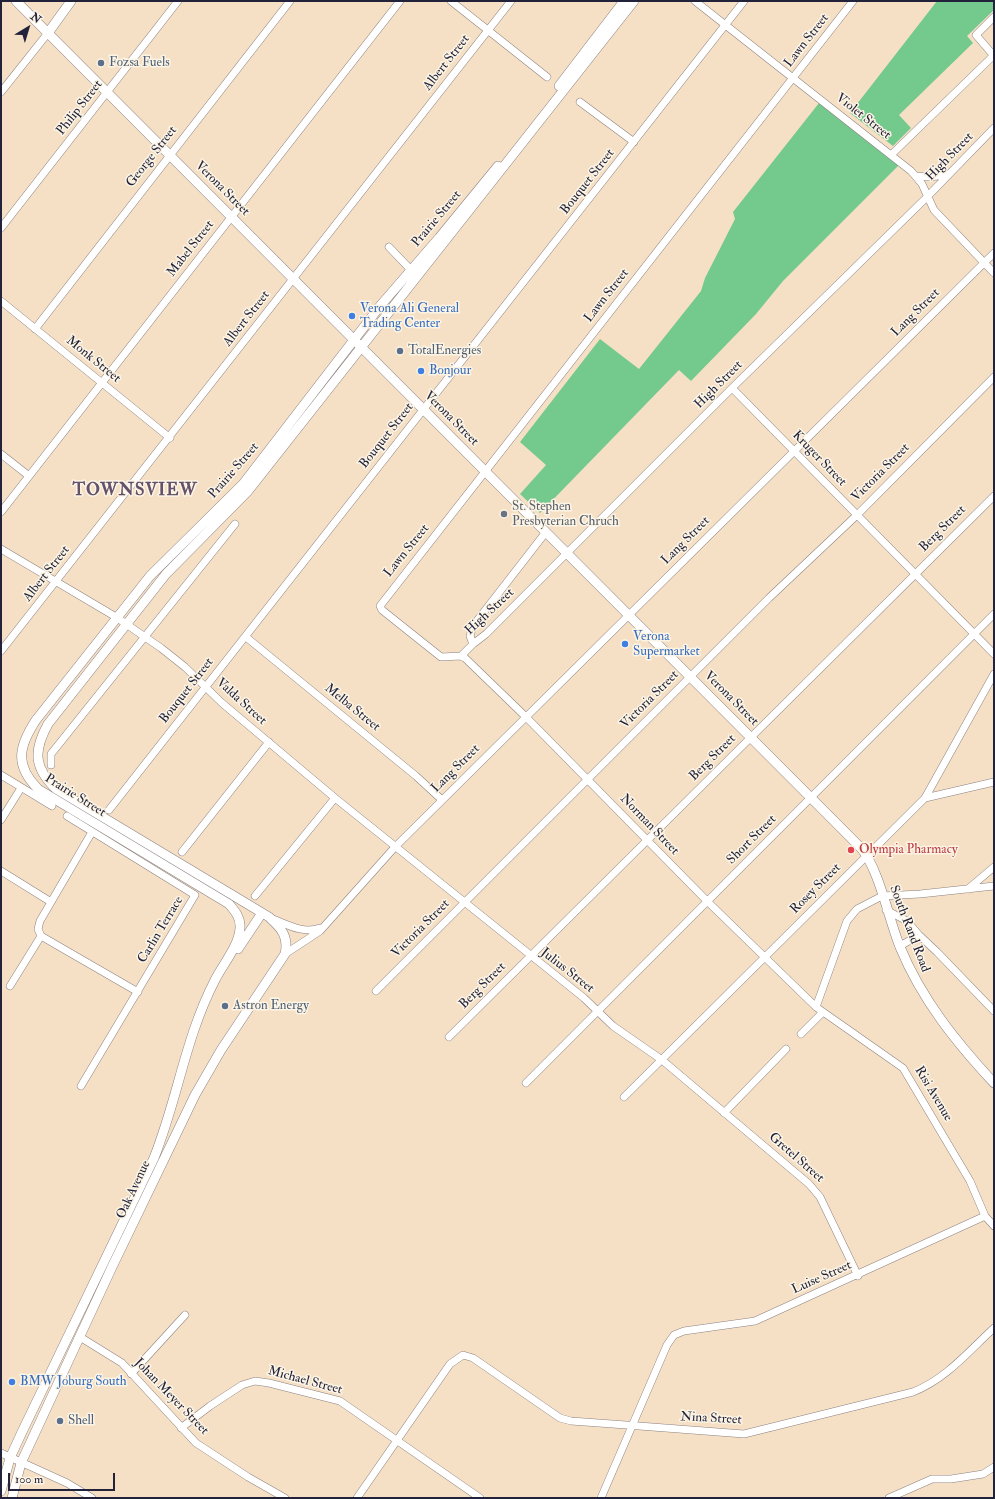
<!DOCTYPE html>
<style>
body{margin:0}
#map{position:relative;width:995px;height:1499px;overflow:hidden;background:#f6e0c5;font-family:"IM FELL Double Pica",serif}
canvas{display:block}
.frame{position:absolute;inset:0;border:2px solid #22223b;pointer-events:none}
.north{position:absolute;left:8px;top:8px;width:40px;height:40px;-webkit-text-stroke:3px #fcf5e5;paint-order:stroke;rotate:38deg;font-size:11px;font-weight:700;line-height:16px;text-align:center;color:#22223b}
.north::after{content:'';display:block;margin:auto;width:14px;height:18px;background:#22223b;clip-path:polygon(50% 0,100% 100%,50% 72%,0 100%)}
.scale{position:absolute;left:8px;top:1473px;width:107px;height:18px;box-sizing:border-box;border:2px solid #22223b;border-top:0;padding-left:5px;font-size:12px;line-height:14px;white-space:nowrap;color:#22223b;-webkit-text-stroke:3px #fcf5e5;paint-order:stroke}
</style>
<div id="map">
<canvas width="995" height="1499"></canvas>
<div class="frame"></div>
<div class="north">N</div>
<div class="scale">100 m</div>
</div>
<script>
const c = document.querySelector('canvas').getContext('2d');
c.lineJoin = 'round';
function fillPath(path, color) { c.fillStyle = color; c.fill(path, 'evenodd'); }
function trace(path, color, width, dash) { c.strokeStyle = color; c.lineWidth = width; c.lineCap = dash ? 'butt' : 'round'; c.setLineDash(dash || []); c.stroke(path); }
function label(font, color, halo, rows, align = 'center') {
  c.font = font + ' "IM FELL Double Pica",serif'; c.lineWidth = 3; c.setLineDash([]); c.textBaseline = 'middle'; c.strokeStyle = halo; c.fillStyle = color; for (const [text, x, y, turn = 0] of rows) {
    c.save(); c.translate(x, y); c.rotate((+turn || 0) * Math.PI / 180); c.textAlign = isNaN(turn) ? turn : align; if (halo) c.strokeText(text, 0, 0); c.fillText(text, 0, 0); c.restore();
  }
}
const green = new Path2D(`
 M937,1H994V10L967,36L973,43L899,115L911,128L893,146L850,113Z
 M819,103L899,165L783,281L756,314L691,381L679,370L540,513L520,494L546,465L520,442L600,339L639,369L701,291L705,278L735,219L733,212Z`);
const minor = new Path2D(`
 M451,1L547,77
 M695,1L911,171L922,184L934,210L994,273
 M853,1L380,606L382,610L441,657L461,656L465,658L526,717L708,902L816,1007L903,1068L970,1181L985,1216L994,1226
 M994,17L976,35L994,56
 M1,92L48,33
 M580,102L634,142
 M891,155L994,55
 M916,176L928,177L948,175
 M1,228L178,1
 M389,247L411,270
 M1,301L170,438
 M35,329L290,1
 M732,388L994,654
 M1,454L29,476
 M1,512L400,1
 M1,549L116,617L161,648L185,667L222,703L335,798L584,998L613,1026L662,1060L809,1184L820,1197L858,1276
 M246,637L416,776L442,800
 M473,644L470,636L473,626L546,532
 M1,651L511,1
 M461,656L473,644L486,634L732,388L927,197L994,128
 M51,765V754L235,524
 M1,775L52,806
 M925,798L994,782
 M109,810L744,1
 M67,816L195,895L81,1086
 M1,820L21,788
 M182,852L269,742
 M1,871L51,902
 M968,889L994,867
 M255,896L335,798
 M886,910L907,921L919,935
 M273,919C288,925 303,934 320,928
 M41,936L138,992
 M900,946L919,935L937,952L994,1011
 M285,954L320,931L395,847L994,253
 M10,986L41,936L38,929L40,921L92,832
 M376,991L769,598L857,515L994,377
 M816,1007L847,921L857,909L882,896L920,894L994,886
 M801,1034L823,1012
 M449,1037L994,496
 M526,1083L994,614
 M624,1097L925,798L994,674
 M724,1113L786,1049
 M80,1337L122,1363L196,1443L248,1477L285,1498
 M131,1374L185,1315
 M181,1428L210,1406L242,1385L255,1381L269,1383L340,1401L480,1498
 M1,1453L67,1483L92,1498
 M357,1498L450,1364L463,1355L473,1358L560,1418L571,1421L626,1425L744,1434L913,1392C946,1379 968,1352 994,1328
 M601,1498L667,1345L674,1335L684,1331L755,1321L985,1216
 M889,1498L932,1479H951L983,1474L994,1467`);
const major = new Path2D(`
 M16,1L861,848C879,869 889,920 900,947C922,1000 956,1042 994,1083
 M48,33L71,1
 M559,86L624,1
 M238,949L262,913
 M1,1491L10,1458L22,1432L154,1158C178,1098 185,1038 215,980C223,964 239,946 240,928C241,918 235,911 229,904L38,789C14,765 19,746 36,720L150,576L243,484L380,306L439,238L498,166
 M12,1498L21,1463L112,1267L195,1095L221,1050L285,954C289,936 281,928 269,917L56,789C34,768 33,751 48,724L166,574L248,491L634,1`);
const markers = [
 [101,63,4,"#5c6f8a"],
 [352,316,4,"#3f7fe0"],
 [400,351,4,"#5c6f8a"],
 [421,371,4,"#3f7fe0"],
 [504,514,4,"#6b7280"],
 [625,644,4,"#3f7fe0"],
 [851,850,4,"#e0444e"],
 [225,1006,4,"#5c6f8a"],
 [12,1382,4,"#3f7fe0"],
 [60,1421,4,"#5c6f8a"]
];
const streetNames = [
 ["Lawn Street",807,41,-52],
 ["Albert Street",447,63,-52],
 ["Philip Street",80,108,-52],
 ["Violet Street",863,117,38],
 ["George Street",152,157,-52],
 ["High Street",950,157,-46],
 ["Bouquet Street",588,182,-52],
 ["Verona Street",222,189,45],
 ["Prairie Street",437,219,-50],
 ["Mabel Street",191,249,-52],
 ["Lawn Street",607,296,-52],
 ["Lang Street",916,313,-45],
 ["Albert Street",247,319,-52],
 ["Monk Street",93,360,39],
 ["High Street",719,385,-45],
 ["Verona Street",451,419,45],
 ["Bouquet Street",387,436,-52],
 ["Kruger Street",819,459,46],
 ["Prairie Street",234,471,-49],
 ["Victoria Street",881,473,-45],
 ["Berg Street",943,529,-45],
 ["Lang Street",686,541,-45],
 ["Lawn Street",407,551,-51],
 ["Albert Street",47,574,-52],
 ["High Street",490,612,-43],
 ["Bouquet Street",187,691,-52],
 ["Verona Street",731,699,45],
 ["Victoria Street",650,700,-45],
 ["Valda Street",241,702,42],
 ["Melba Street",352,708,39],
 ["Berg Street",713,758,-45],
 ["Lang Street",456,769,-45],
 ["Prairie Street",75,796,32],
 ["Norman Street",649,825,46],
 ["Short Street",752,840,-45],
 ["Rosey Street",816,889,-45],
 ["Victoria Street",421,929,-45],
 ["South Rand Road",909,929,69],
 ["Carlin Terrace",161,930,-59],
 ["Julius Street",567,971,38],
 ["Berg Street",483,986,-45],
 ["Risi Avenue",933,1094,59],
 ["Gretel Street",796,1158,41],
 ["Oak Avenue",134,1190,-65],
 ["Luise Street",822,1278,-24],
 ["Michael Street",305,1381,15],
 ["Johan Meyer Street",171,1397,46],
 ["Nina Street",711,1419,3]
];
const serviceNames = [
 ["Fozsa Fuels",109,63],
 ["TotalEnergies",408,351],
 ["Astron Energy",233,1006],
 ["Shell",68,1421]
];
const shopNames = [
 ["Verona Ali General",360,309],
 ["Trading Center",360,324],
 ["Bonjour",429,371],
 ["Verona",633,637],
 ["Supermarket",633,652],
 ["BMW Joburg South",20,1382]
];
const worshipNames = [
 ["St. Stephen",512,507],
 ["Presbyterian Chruch",512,522]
];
const healthNames = [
 ["Olympia Pharmacy",859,850]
];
const districtNames = [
 ["TOWNSVIEW",135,491]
];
fillPath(green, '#74c98c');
trace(minor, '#8c8180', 8);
trace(major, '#8c8180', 10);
trace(minor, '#fff', 7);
trace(major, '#fff', 9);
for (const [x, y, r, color] of markers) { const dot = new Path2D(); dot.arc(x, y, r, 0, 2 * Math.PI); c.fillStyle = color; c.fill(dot); trace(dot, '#fcf5e5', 1.5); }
label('13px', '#22223b', '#fcf5e5', streetNames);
label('13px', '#4e5e75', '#fcf5e5', serviceNames, 'left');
label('13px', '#366cbe', '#fcf5e5', shopNames, 'left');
label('13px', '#5b616d', '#fcf5e5', worshipNames, 'left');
label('13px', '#be3a42', '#fcf5e5', healthNames, 'left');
c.letterSpacing = '1px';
label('bold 17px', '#64526b', '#fcf5e5', districtNames);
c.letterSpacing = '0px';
</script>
